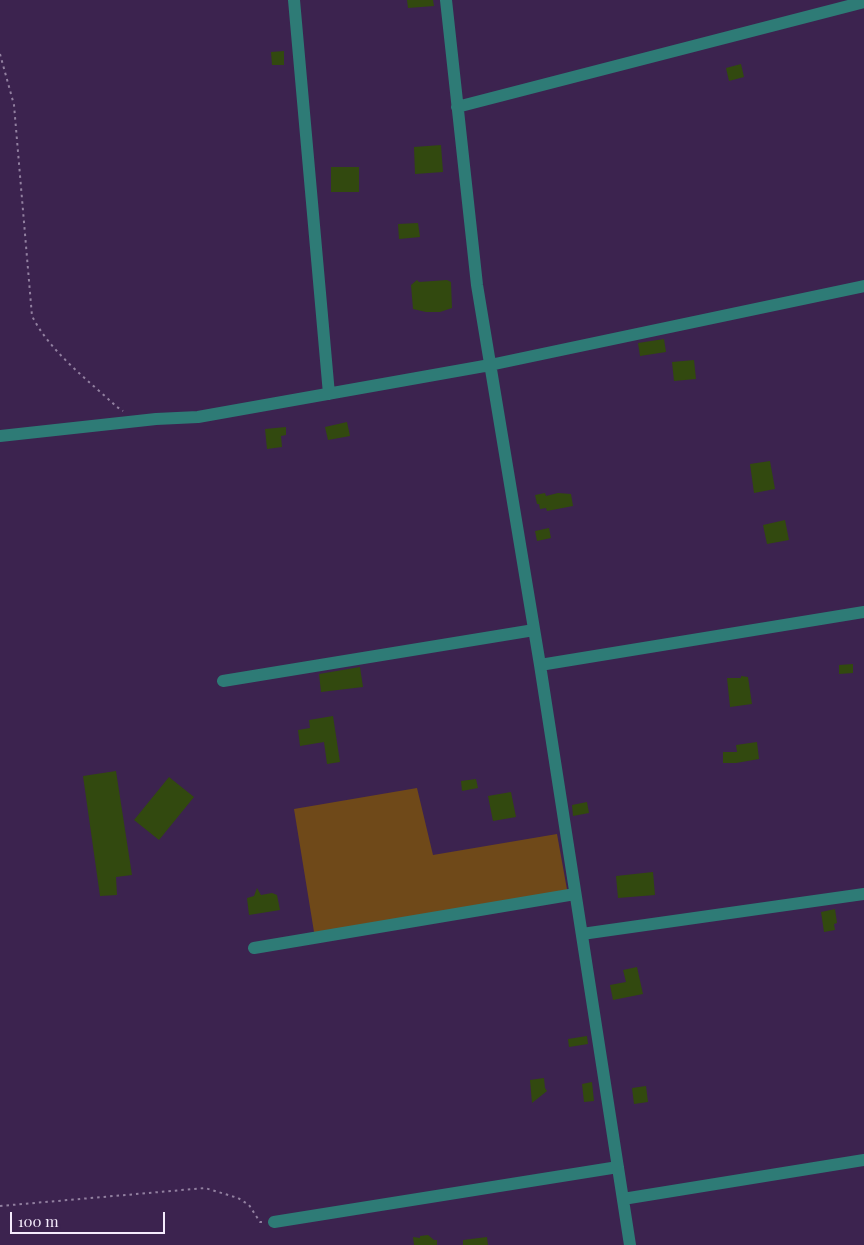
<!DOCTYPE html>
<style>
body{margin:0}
#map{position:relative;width:864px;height:1245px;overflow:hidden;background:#3c234f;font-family:"Playfair Display",serif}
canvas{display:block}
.scale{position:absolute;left:10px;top:1212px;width:155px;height:22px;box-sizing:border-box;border:2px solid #f4ebfc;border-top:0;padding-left:6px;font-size:15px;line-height:18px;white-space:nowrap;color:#f4ebfc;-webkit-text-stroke:4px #3c234f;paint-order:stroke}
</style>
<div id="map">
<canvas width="864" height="1245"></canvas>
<div class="scale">100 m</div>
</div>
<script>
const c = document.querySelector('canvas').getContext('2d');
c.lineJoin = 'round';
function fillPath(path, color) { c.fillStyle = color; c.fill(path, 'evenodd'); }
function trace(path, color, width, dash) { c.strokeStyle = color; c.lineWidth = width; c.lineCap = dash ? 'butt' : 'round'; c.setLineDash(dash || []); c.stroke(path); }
const green = new Path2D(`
 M417,788L433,855L557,834L568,895L315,938L294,809Z`);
const building = new Path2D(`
 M407,0H433L434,6L408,8Z
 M284,51V65H272L271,52Z
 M741,64L744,77L729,81L726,68Z
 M441,145L443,172L415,174L414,147Z
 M331,167H359V192H331Z
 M418,223L420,237L399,239L398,224Z
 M417,280L419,282L447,280L451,282L452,308L440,312H426L413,309L411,285Z
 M664,339L666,352L640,356L638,343Z
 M694,360L696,379L674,381L672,362Z
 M347,422L350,436L328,440L325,427Z
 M286,427V435L281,436L282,447L267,449L265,429Z
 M770,461L775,489L754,493L750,464Z
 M545,493L546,496L558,493L571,494L573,506L547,511L546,508L540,509L539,504H537L535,495Z
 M785,520L789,540L767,544L763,525Z
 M549,528L551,538L537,541L535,531Z
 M853,664V673L839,674V665Z
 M360,667L363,687L321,692L319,674Z
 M741,676L748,677L752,704L730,707L727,678H741Z
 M333,716L340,762L327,764L324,742L300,746L298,730L310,728L309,720Z
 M757,742L759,759L736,763H723V752H737L736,745Z
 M116,771L132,875L116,877L117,895L100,896L83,776Z
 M169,777L194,797L159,840L134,820Z
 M476,779L478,788L462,791L461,781Z
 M511,792L516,817L493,821L488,796Z
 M587,802L589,813L573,816L572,805Z
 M653,872L655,895L618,898L616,876Z
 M257,888L261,895L272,893L277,895L280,910L249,915L247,898L254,896Z
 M835,909L837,923L834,924L835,930L824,932L821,912Z
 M637,967L643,994L613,1000L610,985L626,982L623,970Z
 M587,1036L588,1044L569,1047L568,1039Z
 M544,1078L545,1088L547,1091L532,1103L530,1080Z
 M592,1082L594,1101L584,1102L582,1084Z
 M646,1086L648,1102L634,1104L632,1088Z
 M428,1235L434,1240H437V1245H414L413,1237L420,1238V1236Z
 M487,1237L488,1245H463V1240Z`);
const path = new Path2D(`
 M0,54L14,105L32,316C50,352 88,380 117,407L123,411
 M0,1206L205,1188L238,1198L249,1205L260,1222H264`);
const street = new Path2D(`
 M294,0L329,394
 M446,0L477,285L540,665L630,1245
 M457,107L864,2
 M0,436L156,419L198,417L490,365L864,286
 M540,665L864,612
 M223,681L534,630
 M582,934L864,894
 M254,948L575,894
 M623,1199L864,1160
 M274,1222L618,1167`);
fillPath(green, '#6f4919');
fillPath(building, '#32490f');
trace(path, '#9280a0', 2, [2.5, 4]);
trace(street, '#2e7b76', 12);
</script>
